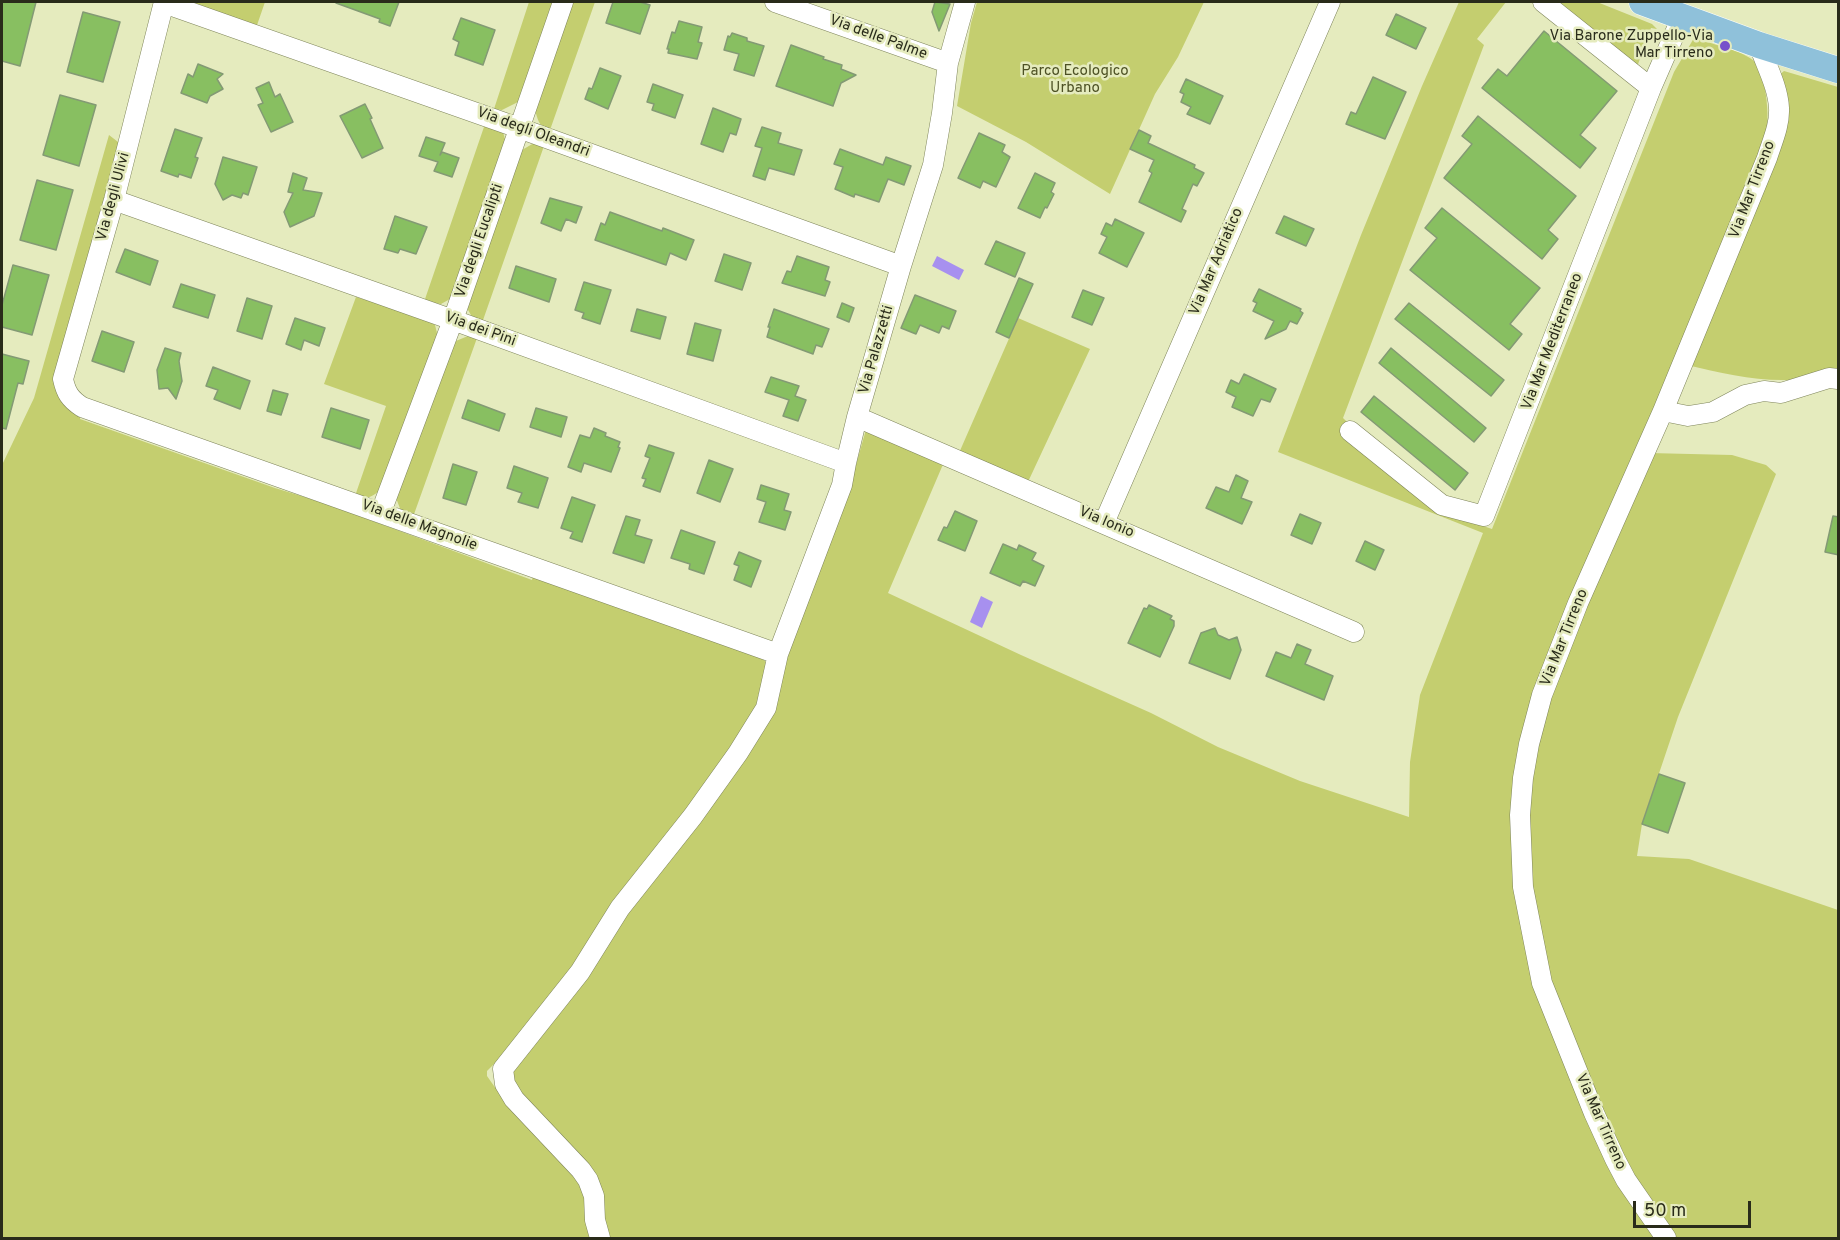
<!DOCTYPE html>
<style>
body{margin:0}
#map{position:relative;width:1840px;height:1240px;overflow:hidden;background:#e5ebbe;font-family:Overpass,sans-serif}
canvas{display:block}
.frame{position:absolute;inset:0;border:3px solid #292b1a;pointer-events:none}
.scale{position:absolute;left:1633px;top:1201px;width:118px;height:27px;box-sizing:border-box;border:3px solid #292b1a;border-top:0;padding-left:8px;font-size:18px;line-height:21px;white-space:nowrap;color:#292b1a;-webkit-text-stroke:4px #e5ebbe;paint-order:stroke}
</style>
<div id="map">
<canvas width="1840" height="1240"></canvas>
<div class="frame"></div>
<div class="scale">50 m</div>
</div>
<script>
const c = document.querySelector('canvas').getContext('2d');
c.lineJoin = 'round';
function fillPath(path, color) { c.fillStyle = color; c.fill(path, 'evenodd'); }
function trace(path, color, width, dash) { c.strokeStyle = color; c.lineWidth = width; c.lineCap = dash ? 'butt' : 'round'; c.setLineDash(dash || []); c.stroke(path); }
function label(font, color, halo, rows, align = 'center') {
  c.font = font + ' Overpass,sans-serif'; c.lineWidth = 5; c.setLineDash([]); c.textBaseline = 'middle'; c.strokeStyle = halo; c.fillStyle = color; for (const [text, x, y, turn = 0] of rows) {
    c.save(); c.translate(x, y); c.rotate((+turn || 0) * Math.PI / 180); c.textAlign = isNaN(turn) ? turn : align; if (halo) c.strokeText(text, 0, 0); c.fillText(text, 0, 0); c.restore();
  }
}
const green = new Path2D(`
 M191,2H265L256,28Z
 M529,2H556L518,102L502,110L494,109Z
 M572,2H595L550,130C539,128 537,118 535,109Z
 M977,2H1204L1178,57L1155,94L1110,194L1026,142L957,106L971,23Z
 M1459,2H1506L1477,39L1484,45L1343,418L1436,510L1492,529L1674,72L1694,38C1708,43 1745,51 1755,62C1766,75 1769,113 1767,129C1766,135 1763,141 1761,147L1532,706L1521,915L1657,1238H607L600,1203L519,1098L512,1078L513,1069L779,692L792,637L845,504L867,426L944,462L888,593L1021,655L1151,713L1218,747L1300,781L1409,817L1410,762L1420,695L1483,533L1278,452L1361,235L1422,86Z
 M1552,2H1597L1652,24L1657,29L1651,28L1637,67Z
 M1784,71L1838,87V370C1822,373 1805,380 1788,380C1754,381 1720,373 1687,365L1779,140L1778,76Z
 M485,124L503,132L506,143L450,299L441,304L424,302Z
 M109,135L122,145L55,381L80,413V419L275,488L324,503L532,580L533,575L761,656L767,664L765,683L758,695L760,707L584,955L505,1053L487,1071V1076L494,1086L567,1161L585,1191L590,1238H2V465L34,398Z
 M534,143L544,146L482,323L472,317L467,308L522,150Z
 M356,297L426,318L435,325L438,337L381,489C373,497 366,500 355,496L386,406L324,384Z
 M1018,318L1090,349L1027,484L959,453Z
 M468,336L477,338L413,517L401,511L396,498L451,343Z
 M1649,453L1732,455L1766,465L1776,474L1678,717L1642,824L1637,856L1689,859L1838,910V1238H1673L1629,1173L1549,982L1530,882L1528,824L1530,788L1544,708Z`);
const water = new Path2D(`
 M937,256L964,270L959,280L932,266Z
 M981,596L993,602L982,628L970,622Z`);
const building = new Path2D(`
 M2,2H36L20,66L2,61Z
 M336,2H399L390,26L379,22L380,19L336,3Z
 M613,2H640L650,5L640,34L606,23Z
 M935,2L950,4L939,31L932,12Z
 M83,12L120,22L103,82L67,72Z
 M1396,14L1426,28L1416,49L1386,35Z
 M461,18L495,30L483,65L455,55L459,42L453,39Z
 M679,21L702,27L698,42L702,43L697,59L668,53L669,49H667L672,32L675,33Z
 M1544,31L1617,91L1580,135L1596,148L1580,168L1482,88L1498,69L1507,76Z
 M732,33L747,38V41L764,46L754,76L734,70L739,54L724,50L728,36L730,37Z
 M791,45L824,57L823,59L842,65L841,69L856,75L841,83L833,106L776,86Z
 M198,64L223,74L217,79L223,89L210,96L207,103L181,93L188,74L193,77Z
 M600,68L621,76L608,109L585,99L589,88L592,89Z
 M1373,77L1406,92L1385,139L1346,124L1351,112L1356,114Z
 M1186,79L1223,96L1210,124L1187,114L1191,107L1181,102L1184,94L1180,92Z
 M269,82L275,97L280,94L293,122L271,132L258,105L263,103L256,88Z
 M653,84L683,95L675,118L652,110L654,104L647,102Z
 M60,95L96,105L79,166L43,155Z
 M365,104L372,118L370,119L383,148L362,158L340,116Z
 M713,108L741,119L736,135L730,133L723,152L701,144Z
 M1478,116L1576,196L1548,230L1558,239L1542,259L1444,178L1472,144L1462,136Z
 M762,127L781,133L778,143L802,150L794,175L769,168L765,180L753,176L762,148L755,146Z
 M175,129L202,138L195,157L198,158L191,178L179,174L178,177L161,171Z
 M1139,130L1151,136L1148,143L1195,165L1194,168L1204,173L1197,186L1193,184L1182,209L1186,211L1181,222L1139,202L1152,173L1149,171L1154,160L1130,149Z
 M979,133L1005,145L1002,152L1010,157L996,187L983,181L980,188L958,178Z
 M426,137L445,143L440,155L442,152L459,158L452,177L434,171L438,162L419,156Z
 M840,149L883,165L886,157L911,166L904,185L888,179L879,202L855,194L854,197L835,189L843,167L834,164Z
 M223,157L257,167L248,195L243,193L241,198L232,195L223,200L215,184Z
 M293,173L307,178L303,190L322,193L314,216L290,227L284,212L293,193L288,192Z
 M1035,173L1055,183L1051,192L1054,194L1047,208L1045,207L1040,218L1018,208Z
 M37,180L73,190L56,250L20,240Z
 M550,198L582,207L576,223L566,219L561,231L541,223Z
 M1442,208L1540,288L1510,324L1522,334L1509,350L1410,270L1437,238L1425,228Z
 M610,212L662,231L663,228L694,240L686,260L670,253L666,265L595,240L601,223L605,225Z
 M395,216L427,227L416,254L400,249L398,253L384,249Z
 M1284,216L1314,229L1306,246L1276,233Z
 M1115,219L1144,233L1127,267L1099,253L1107,237L1101,234L1106,223L1112,226Z
 M996,241L1025,253L1015,277L985,264Z
 M125,249L158,261L150,285L116,272Z
 M724,254L751,263L742,290L715,281Z
 M797,256L829,267L825,280L830,282L825,296L782,283L787,271L791,272Z
 M13,265L49,275L32,335L2,327V305Z
 M516,266L556,279L549,302L509,288Z
 M1019,278L1033,284L1009,338L996,332Z
 M584,282L611,290L600,324L582,318L584,313L575,310Z
 M181,284L215,295L208,318L173,307Z
 M1259,289L1301,309L1300,311L1303,313L1297,324L1290,321L1286,329L1265,339L1274,321L1253,311L1257,303L1253,301Z
 M1083,290L1104,298L1092,325L1072,317Z
 M915,295L956,311L949,329L942,326L939,333L920,325L916,334L901,328Z
 M247,298L272,306L262,339L237,331Z
 M842,303L854,308L849,322L837,317Z
 M1409,303L1504,380L1491,396L1395,319Z
 M637,309L666,317L660,339L631,331Z
 M774,309L829,329L822,347L816,345L813,354L767,337L770,327H768Z
 M295,318L325,328L319,346L304,340L301,350L286,344Z
 M695,323L721,330L713,361L687,354Z
 M102,331L134,342L124,372L92,361Z
 M165,348L181,353L179,361L182,381L176,399L168,388L159,389L157,370Z
 M1391,348L1486,428L1474,442L1379,363Z
 M2,354L29,361L23,384L18,383L6,429L2,428Z
 M213,367L250,381L240,409L214,399L218,390L206,386Z
 M1244,374L1276,389L1270,402L1261,399L1253,416L1232,407L1236,397L1226,392L1231,380L1239,384Z
 M771,377L799,386L795,396L806,400L798,421L783,416L789,400L765,392Z
 M273,390L288,394L281,415L267,411Z
 M1374,396L1468,473L1455,490L1361,412Z
 M468,400L505,414L499,431L462,418Z
 M331,408L369,420L360,449L322,437Z
 M536,408L567,417L561,437L530,427Z
 M594,428L606,433L605,436L620,442L618,447L620,448L611,472L584,463L581,472L568,467L580,435L590,438Z
 M649,445L674,453L660,492L643,486L646,479L642,478L650,458L645,456Z
 M709,460L733,469L720,502L697,493Z
 M453,464L477,472L466,505L443,498Z
 M514,466L548,478L538,508L518,502L522,493L507,488Z
 M1236,475L1248,481L1241,498L1252,502L1242,524L1206,508L1216,487L1229,492Z
 M761,485L789,494L784,510L791,512L785,530L759,522L766,502L757,499Z
 M572,497L595,505L582,542L570,538L573,532L561,528Z
 M955,511L977,521L965,551L938,540L944,527L947,528Z
 M1300,514L1321,523L1312,544L1291,535Z
 M626,516L640,520L635,535L652,540L644,563L613,553Z
 M1833,516L1839,517V555L1825,552Z
 M681,530L715,542L704,574L689,569L690,564L671,558Z
 M1365,541L1384,550L1375,570L1356,561Z
 M1003,544L1017,550L1019,545L1036,553L1032,560L1044,566L1035,586L1023,581L1020,586L990,573Z
 M739,552L761,561L751,587L734,580L739,566L734,564Z
 M1149,605L1172,616L1170,619L1174,621V626L1160,657L1128,643L1144,608L1147,609Z
 M1215,628L1218,635L1229,640L1237,637L1241,650L1230,679L1189,663L1201,633Z
 M1297,644L1311,650L1305,664L1333,676L1324,700L1266,676L1276,652L1291,658Z
 M1659,774L1685,783L1668,833L1642,824Z`);
const minor = new Path2D(`
 M164,2L114,200L63,379C66,393 70,399 82,407L778,654
 M775,2L948,63
 M1543,2L1651,88
 M164,3L519,128L901,266
 M114,200L453,320L846,463
 M1663,411L1688,416L1713,412L1745,395L1764,391L1781,393L1829,378L1838,379
 M857,417L1354,632
 M1350,431L1442,505L1484,516L1651,88L1682,17
 M381,512L453,320L563,2
 M1104,523L1330,2
 M600,1238L595,1220L594,1196L588,1180L581,1170L514,1099L505,1084L503,1069L580,972L620,908L693,816L738,753L766,708L778,654L842,485L846,463L857,417L901,266L933,165L942,113L948,63L965,2
 M1666,1238L1626,1180L1615,1159L1594,1113L1542,983L1523,887L1520,815L1523,778L1529,744L1542,695L1578,603L1663,411L1767,158C1772,142 1780,125 1779,108C1778,87 1766,65 1759,45`);
const major = new Path2D(`
 M1642,2L1759,45L1838,70`);
const markers = [
 [1725,46,6,"#7751cb"]
];
const poiNames = [
 ["Via Barone Zuppello-Via",1713,37],
 ["Mar Tirreno",1713,54]
];
const streetNames = [
 ["Via delle Palme",878,38,20],
 ["Via degli Oleandri",533,133,20],
 ["Via Mar Tirreno",1753,190,-69],
 ["Via degli Ulivi",114,197,-75],
 ["Via degli Eucalipti",480,241,-71],
 ["Via Mar Adriatico",1217,262,-67],
 ["Via dei Pini",480,330,20],
 ["Via Mar Mediterraneo",1553,342,-69],
 ["Via Palazzetti",877,350,-74],
 ["Via Ionio",1106,523,23],
 ["Via delle Magnolie",419,526,20],
 ["Via Mar Tirreno",1565,638,-68],
 ["Via Mar Tirreno",1600,1122,66]
];
const parkNames = [
 ["Parco Ecologico",1075,72],
 ["Urbano",1075,89]
];
fillPath(green, '#c4ce6f');
fillPath(water, '#a790ef');
fillPath(building, '#88bf61');
trace(building, '#839a74', 1.5);
trace(minor, '#7f855b', 21);
trace(major, '#fff', 27);
trace(minor, '#fff', 20);
trace(major, '#8fc1da', 26);
for (const [x, y, r, color] of markers) { const dot = new Path2D(); dot.arc(x, y, r, 0, 2 * Math.PI); c.fillStyle = color; c.fill(dot); trace(dot, '#e5ebbe', 2); }
label('15px', '#292b1a', '#e5ebbe', poiNames, 'right');
label('15px', '#292b1a', '#e5ebbe', streetNames);
label('15px', '#4d5124', '#e5ebbe', parkNames);
</script>
